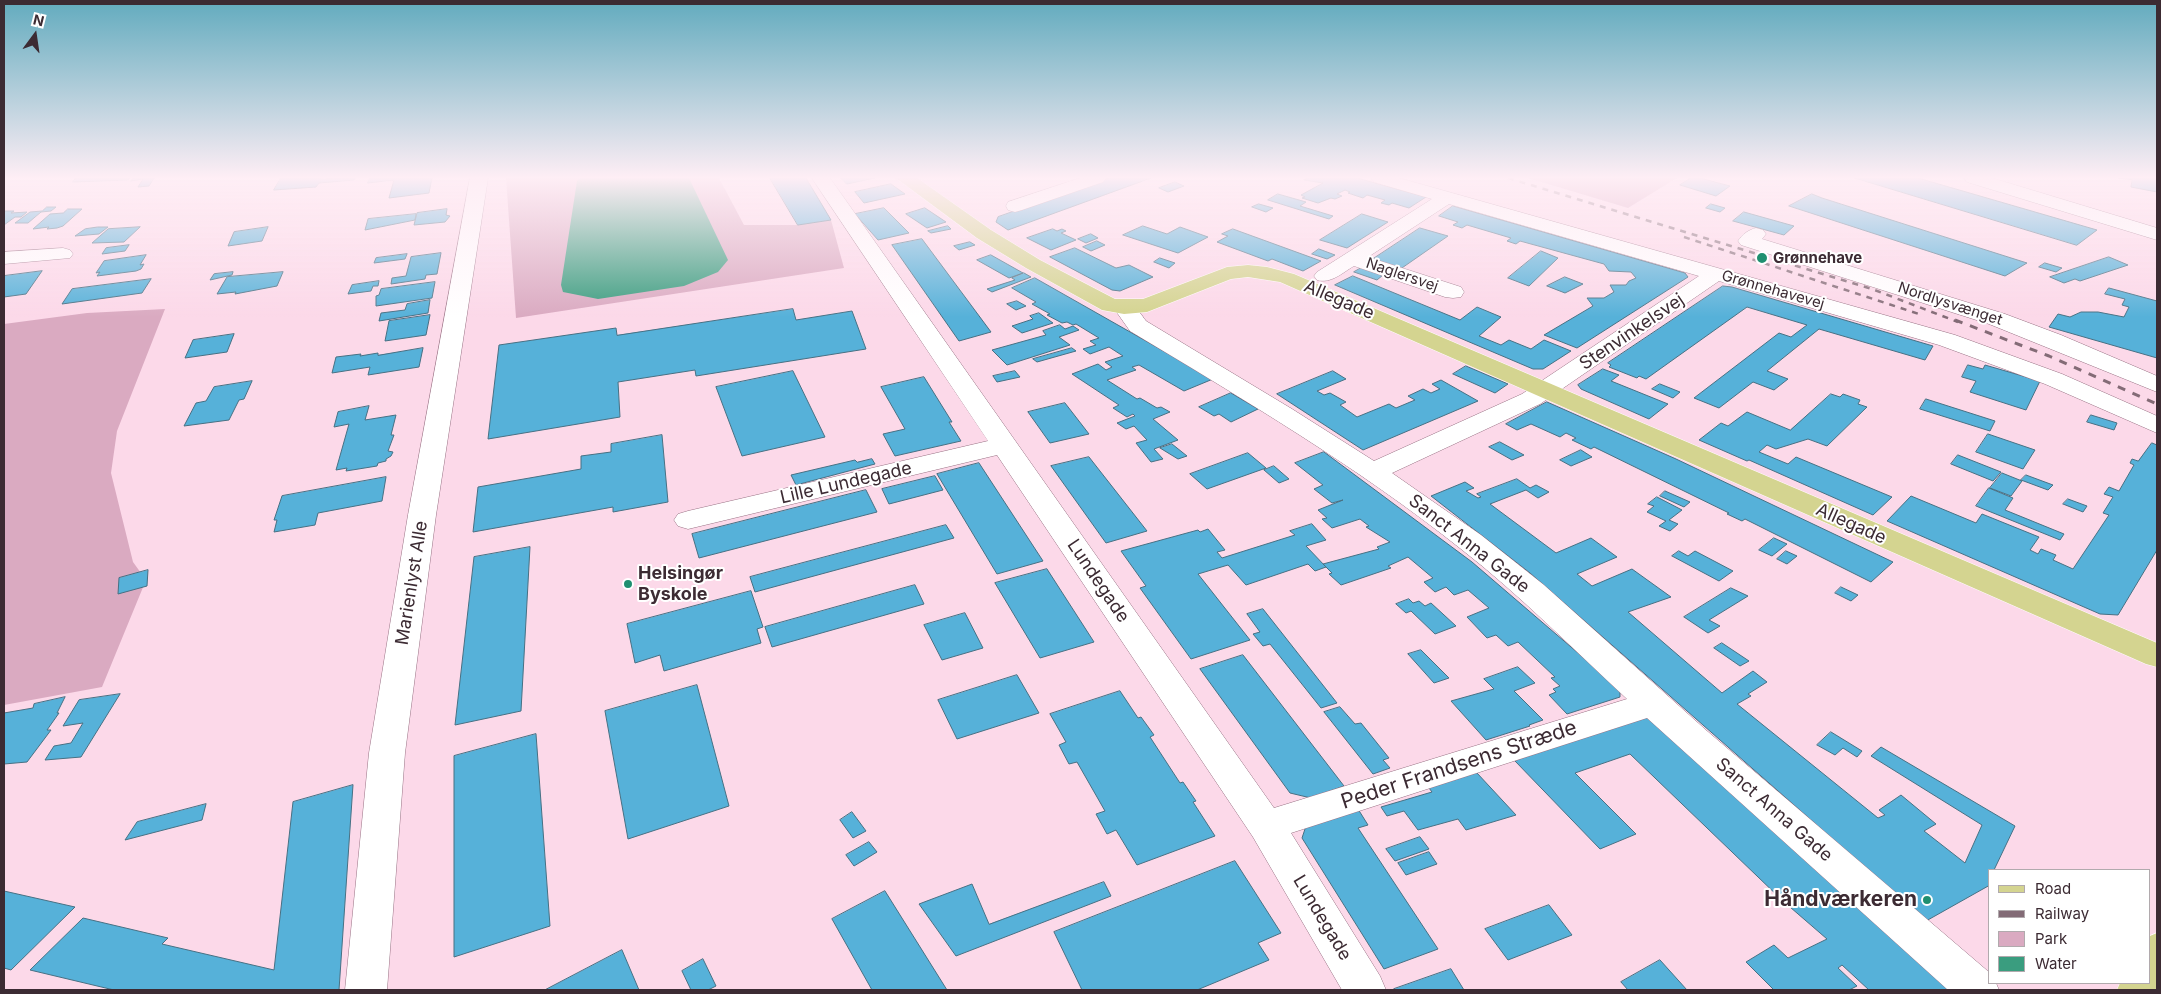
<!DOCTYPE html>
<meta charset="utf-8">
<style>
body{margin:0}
#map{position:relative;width:2161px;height:994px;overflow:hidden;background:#fcd9e9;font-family:Inter,sans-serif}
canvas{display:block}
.frame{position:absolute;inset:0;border:5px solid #3c2b33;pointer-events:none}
.legend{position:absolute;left:1988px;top:869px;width:162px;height:115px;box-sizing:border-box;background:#fff;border:1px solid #b1aaad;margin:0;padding:6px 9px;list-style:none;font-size:15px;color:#3c2b33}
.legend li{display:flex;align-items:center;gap:10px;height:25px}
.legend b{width:25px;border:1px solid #b1aaad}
.north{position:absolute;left:10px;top:10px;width:50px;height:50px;-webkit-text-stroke:4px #fff;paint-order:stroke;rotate:14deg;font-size:14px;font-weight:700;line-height:20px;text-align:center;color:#3c2b33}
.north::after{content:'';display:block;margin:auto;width:18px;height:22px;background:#3c2b33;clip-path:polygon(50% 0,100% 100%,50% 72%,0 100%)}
</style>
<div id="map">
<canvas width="2161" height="994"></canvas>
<div class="frame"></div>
<ul class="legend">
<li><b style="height:6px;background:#d4d490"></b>Road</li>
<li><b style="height:6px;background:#836b76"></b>Railway</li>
<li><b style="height:14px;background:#daaac1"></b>Park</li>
<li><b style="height:14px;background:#3a9d7f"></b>Water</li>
</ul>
<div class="north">N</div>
</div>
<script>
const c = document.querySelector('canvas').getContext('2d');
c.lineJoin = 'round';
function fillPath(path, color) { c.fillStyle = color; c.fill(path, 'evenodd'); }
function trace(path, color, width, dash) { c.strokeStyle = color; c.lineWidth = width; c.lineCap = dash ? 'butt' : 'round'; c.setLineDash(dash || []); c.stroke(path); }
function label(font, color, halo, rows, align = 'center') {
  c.font = font + ' Inter,sans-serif'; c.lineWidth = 4; c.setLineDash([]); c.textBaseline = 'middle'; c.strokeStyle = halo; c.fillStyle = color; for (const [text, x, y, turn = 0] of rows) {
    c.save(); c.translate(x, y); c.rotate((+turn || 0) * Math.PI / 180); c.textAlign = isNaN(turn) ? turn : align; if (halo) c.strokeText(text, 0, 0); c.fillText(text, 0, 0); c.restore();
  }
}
const green = new Path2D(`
 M506,178H719L744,225H798L831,220L844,268L516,318Z
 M1528,178H1677L1628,208Z
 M165,309L117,431L111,473L133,562L146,580L102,687L4,705V324L87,313Z`);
const water = new Path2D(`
 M580,178H689L728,260L718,272L684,286L598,299L563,292L561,285L577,181Z`);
const building = new Path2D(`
 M76,178H130L128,180L73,182Z
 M134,178H154L149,186L138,187L143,179L131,181Z
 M281,178H320V179L355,178L354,180L319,183L316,187L274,190Z
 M370,178H432L429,193L389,198L394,180L368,183Z
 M770,178H806L831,220L798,225Z
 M841,178H875L847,184Z
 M1109,178H1151L1008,230L996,222L998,217Z
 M1308,178H1357L1426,197L1409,208L1392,203L1389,205L1381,203L1385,200L1367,195L1363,198L1348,193L1350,192L1345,190L1337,194L1342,196L1335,199L1331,198L1318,203L1302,198L1305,197L1301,195L1323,183L1304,180Z
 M1691,178H1700L1730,186L1716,196L1680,185Z
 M1855,178H1918L2097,230L2077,245Z
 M2119,178H2157V192L2131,187L2132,180Z
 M1175,182L1184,186L1168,192L1159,188Z
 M891,184L905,194L864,203L855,192Z
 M1278,194L1306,202L1300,206L1333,216L1329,219L1268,200Z
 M1812,194L1822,198L2027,263L2005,276L1789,206Z
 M1259,204L1273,208L1266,212L1252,207Z
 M1711,204L1725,208L1720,212L1706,208Z
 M1453,206L1685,273L1688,277L1577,348L1544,335L1593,306L1587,298H1604L1614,292L1610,285H1626L1629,281L1636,278L1631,272L1609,271L1604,264L1520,241L1516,244L1507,241L1511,238L1467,225L1462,228L1453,225L1458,222L1439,216Z
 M47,207H56L51,211L41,212L28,223H15L30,212L42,211Z
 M884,208L909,233L878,240L855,214Z
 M925,208L946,222L927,228L906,214Z
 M68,209H82L63,226L57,228L47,229L49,227L33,229L50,214L63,213Z
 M447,209L446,215L450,216L445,222L414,225L417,213Z
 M4,211H14L11,213L27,212L21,217H15L4,225Z
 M1744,212L1794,226L1784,235L1733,221Z
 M416,214L415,220L365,230L368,219Z
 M1362,214L1388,222L1347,248L1320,240Z
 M948,226L951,229L931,233L928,231Z
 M1143,226L1167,234L1180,227L1208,237L1178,253L1123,235Z
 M98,227H108L99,234L75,236L85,229Z
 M140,227L124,242L92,243L108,229Z
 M268,227L262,241L228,246L234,232Z
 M1420,228L1448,236L1399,270L1370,261Z
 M1053,229L1057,231L1062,229L1066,231L1061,233L1076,240L1051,250L1027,238Z
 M1233,229L1321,261L1303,271L1272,259L1268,261L1217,242L1228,236L1222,234Z
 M1091,234L1098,238L1086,243L1078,239Z
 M922,239L991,332L959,341L892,245Z
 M1097,241L1105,245L1091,251L1083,247Z
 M970,242L975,245L959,250L954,246Z
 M129,245L125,251L102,254L106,248Z
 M1075,248L1116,268L1129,265L1153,277L1120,291L1112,290L1050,257Z
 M1319,249L1335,255L1327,259L1312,254Z
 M1541,251L1558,258L1529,286L1508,278Z
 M441,253L437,274L426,275L425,279L391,284L392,278L406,276L411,257Z
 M407,254L405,259L374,263L376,258Z
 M146,255L140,265L144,264L141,269L136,271L97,276L100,272L96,273L104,261Z
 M991,255L1023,273L1009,278L977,260Z
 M2109,257L2128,265L2080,281L2075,279L2064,283L2050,277Z
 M1160,258L1175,263L1169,268L1154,262Z
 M2045,263L2062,268L2056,272L2039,267Z
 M1361,268L1383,275L1377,280L1354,272Z
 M42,271L26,294L4,297V276Z
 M233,272L232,275L210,280L214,274Z
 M283,272L277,286L235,294L236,292L217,294L227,277Z
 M1024,273L1031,277L992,292L987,289L1015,280L1012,278Z
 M1353,276L1460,320L1477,307L1501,317L1479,336L1501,345L1509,340L1531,349L1544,340L1571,351L1543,369H1533L1335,285Z
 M1565,277L1583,284L1565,293L1547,286Z
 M1035,278L1213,379L1184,391L1139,365L1132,367L1136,370L1107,380L1137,399L1140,398L1157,408L1161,407L1170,412L1153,419L1178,440L1154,449L1163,459L1151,462L1136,443L1147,440L1134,426L1126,429L1117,423L1135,416L1133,414L1127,417L1113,408L1119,405L1072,374L1098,364L1106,370L1112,367L1105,362L1123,356L1109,347L1090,354L1083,349L1096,345L1090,341L1099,338L1076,324L1073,325L1067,322L1062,323L1047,315L1050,314L1032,304L1036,302L1012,288Z
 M151,279L142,293L62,304L72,289Z
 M379,281L378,286H373L371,291L348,294L352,285Z
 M435,282L432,298L376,306V296L379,295L381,289Z
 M1723,286L1732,287L1933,346L1925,360L1819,329L1767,371L1788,379L1774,390L1753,382L1719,408L1694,398L1779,333L1791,337L1807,325L1747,307L1646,379L1639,376L1637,378L1609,367L1611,365L1608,363Z
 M2109,288L2157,301V358L2049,327L2058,314L2070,317L2081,312H2098L2124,317L2129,307L2122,305L2125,299L2105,294Z
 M430,300L428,313L379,321L381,313L405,310L407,304Z
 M1017,301L1026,306L1016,310L1007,304Z
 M793,309L796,320L852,311L866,349L696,376L695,370L618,382L620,417L488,439L499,345L616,328L617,335Z
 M1039,313L1053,323L1022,333L1012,326L1033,319L1030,316Z
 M430,315L426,335L385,341L389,321Z
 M1060,325L1065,329L1073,326L1079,330L1059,337L1070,345L1007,365L992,350L1046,335L1043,331Z
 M234,334L227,352L185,358L193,340Z
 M423,348L419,367L368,375L370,367L332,373L336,357L361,354L360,356L378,353V355Z
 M1072,348L1076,351L1037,362L1033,359Z
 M1968,365L1983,369L1985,365L2040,381L2026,410L1970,392L1976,381L1962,377Z
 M1466,366L1508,384L1495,393L1453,374Z
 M1603,369L1619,375L1611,381L1668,404L1649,419L1581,389L1578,385Z
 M793,371L825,437L742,456L716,387Z
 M1015,371L1020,377L997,382L993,376Z
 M1333,371L1346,379L1317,391L1324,395L1330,393L1346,402L1340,405L1357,417L1389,404L1396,408L1415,400L1408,396L1423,389L1431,393L1440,389L1432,384L1441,380L1478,401L1363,450L1277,394Z
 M924,377L952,422H949L961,441L895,456L883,434L905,429L881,387Z
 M252,381L244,399L239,400L229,420L184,426L196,403L206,401L214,387Z
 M1660,384L1680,392L1673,398L1652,389Z
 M1231,393L1258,409L1231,422L1219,414L1214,416L1199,407Z
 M1831,394L1840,397L1843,394L1860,400L1858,404L1867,407L1827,446L1808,439L1776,449L1767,445L1759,452L1788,464L1796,457L1892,497L1873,515L1749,460L1747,461L1699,440L1721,423L1728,426L1747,412L1790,430Z
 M1926,399L1995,421L1990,431L1920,409Z
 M1547,402L1676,459L1893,562L1871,582L1745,519L1742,521L1727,514L1729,513L1594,447L1591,449L1572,440L1576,438L1566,433L1560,437L1531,424L1517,430L1506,424Z
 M1065,403L1089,434L1050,443L1028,412Z
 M369,406L365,420L396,415L391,435H394L388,451L393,452L391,456L386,459V461L378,463L377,466L346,471L347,468L336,470L349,424L334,427L338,412Z
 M2091,415L2117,423L2114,430L2087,422Z
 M1988,434L2035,450L2023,469L1976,452Z
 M662,435L668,502L613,512V507L473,532L478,487L581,469V456L611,452V444Z
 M1500,442L1524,455L1512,460L1489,447Z
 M2152,443L2157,445V550L2118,615L2100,614L1887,521L1911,496L1976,523L1982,514L2039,537L2030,550L2038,554L2041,549L2056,555L2053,560L2073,569L2109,515L2103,513L2113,497L2104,494L2109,487L2119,491L2134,465L2130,463L2132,459L2138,461Z
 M1172,444L1187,456L1178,459L1160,448Z
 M1581,450L1592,457L1571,466L1560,460Z
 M1324,452L1472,562L1620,689V697L1567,714L1549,695L1556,692L1553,689L1560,686L1551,678L1555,677L1518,642L1508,646L1496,635L1487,638L1467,617L1489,608L1468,590L1454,595L1446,587L1435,592L1424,582L1433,578L1408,557L1388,566L1391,568L1341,585L1329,574L1332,573L1323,564L1379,549L1377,547L1390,542L1366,527L1369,526L1360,519L1332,528L1322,519L1327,518L1318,510L1343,500L1332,503L1314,489L1323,485L1295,463Z
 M1248,453L1266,468L1207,489L1190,474Z
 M1958,455L2001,472L1993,481L1951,464Z
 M1089,457L1147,531L1106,543L1051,466Z
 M872,459L875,464L796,485L791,475L855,460L857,462Z
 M979,463L1043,561L997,574L937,474Z
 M1274,466L1289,479L1279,483L1264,470Z
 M2002,473L2022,481L2011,496L1990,488Z
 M2026,475L2053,485L2048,490L2021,480Z
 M935,476L943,490L889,504L882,489Z
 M386,477L382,501L318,513L315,525L274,532L277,520H274L282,496Z
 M1517,479L1530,488L1536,485L1549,492L1538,498L1526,490L1490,504L1556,553L1591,538L1617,557L1577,574L1592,586L1632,569L1671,597L1628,612L1722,693L1753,671L1767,682L1748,694L1751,696L1737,704L1878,818L1885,815L1879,810L1901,795L1936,824L1924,831L1965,863L1982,825L1871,756L1881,747L2015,826L1994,870H1990V885L1926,921L1530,573L1431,496L1465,482L1474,488L1466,491L1478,498L1481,497L1477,494Z
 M1989,488L2013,498L2005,510L2064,534L2060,540L1976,506Z
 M866,490L877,512L699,558L692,534Z
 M1665,491L1690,502L1684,507L1660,496Z
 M1657,497L1682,510L1669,520L1678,524L1670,531L1659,526L1666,521L1647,512L1654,506L1648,504Z
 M2068,499L2087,506L2083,512L2063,504Z
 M1312,524L1326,540L1306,546L1326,567L1315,571L1308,564L1246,585L1228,565L1198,574L1250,640L1191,659L1140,588L1146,586L1121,551L1198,530L1200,532L1208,529L1225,550L1217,552L1222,558L1295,535L1290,531Z
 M946,525L954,538L755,592L750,577Z
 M1774,538L1787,544L1772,556L1759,550Z
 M530,547L521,711L455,725L474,557Z
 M1679,551L1688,556L1695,551L1733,571L1719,581L1672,556Z
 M1786,551L1797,556L1787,564L1777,559Z
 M1047,569L1094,642L1040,658L995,583Z
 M148,570L147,586L118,594L119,578Z
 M915,585L924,604L772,647L765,627Z
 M1841,587L1858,595L1851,601L1835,593Z
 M1731,588L1748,596L1709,620L1720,626L1708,633L1684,617Z
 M751,591L763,627L757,629L761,643L664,671L660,655L635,663L627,624Z
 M1409,599L1413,603L1419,601L1425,606L1431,603L1456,626L1435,634L1411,611L1406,613L1396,604Z
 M1263,609L1337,703L1321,708L1270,644L1263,646L1253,634L1260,632L1247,614Z
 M965,613L983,648L942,660L924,625Z
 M1722,643L1749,661L1740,666L1714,648Z
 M1421,650L1449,678L1434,683L1408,654Z
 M1243,655L1344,786L1311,798L1290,793L1200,669Z
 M1518,667L1535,683L1514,691L1543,720L1529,725L1530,726L1486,740L1451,701L1494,689L1484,679Z
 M1017,675L1039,713L957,739L938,700Z
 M697,685L729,806L628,839L605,711Z
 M1120,691L1138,718L1141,717L1154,735L1150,737L1180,783L1183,782L1196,801L1193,802L1215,836L1137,865L1116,830L1107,834L1096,814L1105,811L1077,762L1069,764L1059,745L1066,742L1050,714Z
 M120,694L81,757L45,760L54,746L71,743L83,723L63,726L79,700Z
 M65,697L57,713H59L47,730H51L27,762L4,764V713L33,708L34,704Z
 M1340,707L1355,724L1361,723L1389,758L1383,760L1390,768L1373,774L1324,712Z
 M1651,714L1957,990H1869L1842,965L1838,968L1857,986L1849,990H1774L1746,962L1774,945L1788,958L1827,939L1783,901L1630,754L1575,773L1636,834L1600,849L1515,761Z
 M1831,732L1862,751L1857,757L1843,748L1835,755L1817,745Z
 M536,734L550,926L454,957V756Z
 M1477,773L1516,815L1466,830L1458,819L1418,830L1404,811L1387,816L1381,807L1432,792L1429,788Z
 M353,785L339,990H114L30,970L83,918L168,938L162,944L274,970L293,802Z
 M206,804L202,820L125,840L137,822Z
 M1358,809L1368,825L1358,828L1438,949L1384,969L1302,838L1306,826Z
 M852,812L866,831L853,838L840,820Z
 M1420,837L1429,849L1395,861L1386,849Z
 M869,842L877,852L854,866L846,855Z
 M1429,852L1437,864L1406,875L1398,863Z
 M1235,861L1281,933L1258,943L1269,960L1197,990H1082L1054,932Z
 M1104,882L1111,896L956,956L919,904L972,884L989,924Z
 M4,891L75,907L11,970L4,968Z
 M885,891L947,990H872L832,919Z
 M1549,905L1572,935L1508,960L1485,929Z
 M622,950L639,990H545Z
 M703,959L716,986L708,990H691L682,971Z
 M1660,960L1687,990H1628L1621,982Z
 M1451,969L1464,990H1395L1394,989Z`);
const minor = new Path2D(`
 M470,178H488L436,515L405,753L387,990H345L369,753L408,515Z
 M812,178H830L1274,808L1627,699C1572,648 1520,595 1461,549C1358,467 1243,399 1130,331L1113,307L1116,302C1132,298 1137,309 1146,321L1292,409L1374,461L1522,394L1699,276L1449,204L1368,257L1461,287L1464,292L1461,297L1453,298L1445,297L1354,266C1342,273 1331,284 1317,280L1314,276L1317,272L1432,199L1374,182L1371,178H1399L1955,335L2062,374L2157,416V433L2045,384L1939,345L1719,281L1540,404L1392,473L1481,535L1544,585L1707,731L1990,973V983H1996L1999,990H1948L1647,718L1291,833L1380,976L1386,990H1342L1253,837L997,455L688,529L678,526L674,520L678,514L688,511L988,441Z
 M1080,178H1106L1103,182L1022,210L1015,212L1008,210L1006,206L1008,202Z
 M1964,178H1992L2157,228V240L1967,182Z
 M1756,228L1763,230L1766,234L1762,239L2005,314L2061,335L2157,376V392L1989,324L1741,245L1738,241C1743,234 1748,230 1756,228Z
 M63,248L70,250L73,254L70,258L4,264V252Z`);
const major = new Path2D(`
 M896,178H917L991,230L1040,260L1115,299H1143L1227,267L1248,265L1267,267L1294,274L2157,643V667L2146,664L1280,282L1248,277L1231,279L1147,312L1124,314L1102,310L1026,268L977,238Z
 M2157,933V990H2117L2120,983H2150V936Z`);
const railFar1 = new Path2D(`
 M1508,178L1872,289L1958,322
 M1684,237L1919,314`);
const rail = new Path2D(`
 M1955,320L2049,356L2157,404`);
const markers = [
 [1762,258,6,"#1f8f70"],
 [628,584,5,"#1f8f70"],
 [1927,900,5,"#1f8f70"]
];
const farPoinames = [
 ["Grønnehave",1773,258]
];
const farStreetnames = [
 ["Naglersvej",1402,275,19],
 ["Grønnehavevej",1773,290,16],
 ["Nordlysvænget",1950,304,18]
];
const streetNames = [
 ["Allegade",1339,300,23],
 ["Stenvinkelsvej",1632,332,-34],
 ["Lille Lundegade",846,483,-13],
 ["Allegade",1851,524,24],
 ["Sanct Anna Gade",1469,544,38],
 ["Lundegade",1098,581,56],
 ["Marienlyst Alle",412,583,-81],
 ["Sanct Anna Gade",1774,810,41],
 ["Lundegade",1322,918,59]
];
const poiNames = [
 ["Helsingør",638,574],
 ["Byskole",638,595]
];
const nearStreetnames = [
 ["Peder Frandsens Stræde",1459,765,-18]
];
const nearPoinames = [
 ["Håndværkeren",1917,900]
];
fillPath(green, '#daaac1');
fillPath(water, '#3a9d7f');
fillPath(building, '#56b1d9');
trace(building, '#477083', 1);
trace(minor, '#987284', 1);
trace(major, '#fff', 1);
fillPath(minor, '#fff');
fillPath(major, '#d4d490');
trace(railFar1, '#836b76', 2.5, [6, 6]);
trace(rail, '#836b76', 3, [8, 8]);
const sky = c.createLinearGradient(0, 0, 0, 317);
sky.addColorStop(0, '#62abbe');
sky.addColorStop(0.56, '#feeef5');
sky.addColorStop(1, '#feeef500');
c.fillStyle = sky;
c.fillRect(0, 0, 2161, 317);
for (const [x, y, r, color] of markers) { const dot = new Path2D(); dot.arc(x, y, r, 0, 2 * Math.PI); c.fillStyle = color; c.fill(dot); trace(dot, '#fff', 2); }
label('bold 15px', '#3c2b33', '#fff', farPoinames, 'left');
label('15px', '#3c2b33', '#fff', farStreetnames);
label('18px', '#3c2b33', '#fff', streetNames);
label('bold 18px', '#3c2b33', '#fff', poiNames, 'left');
label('21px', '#3c2b33', '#fff', nearStreetnames);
label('bold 21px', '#3c2b33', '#fff', nearPoinames, 'right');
</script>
